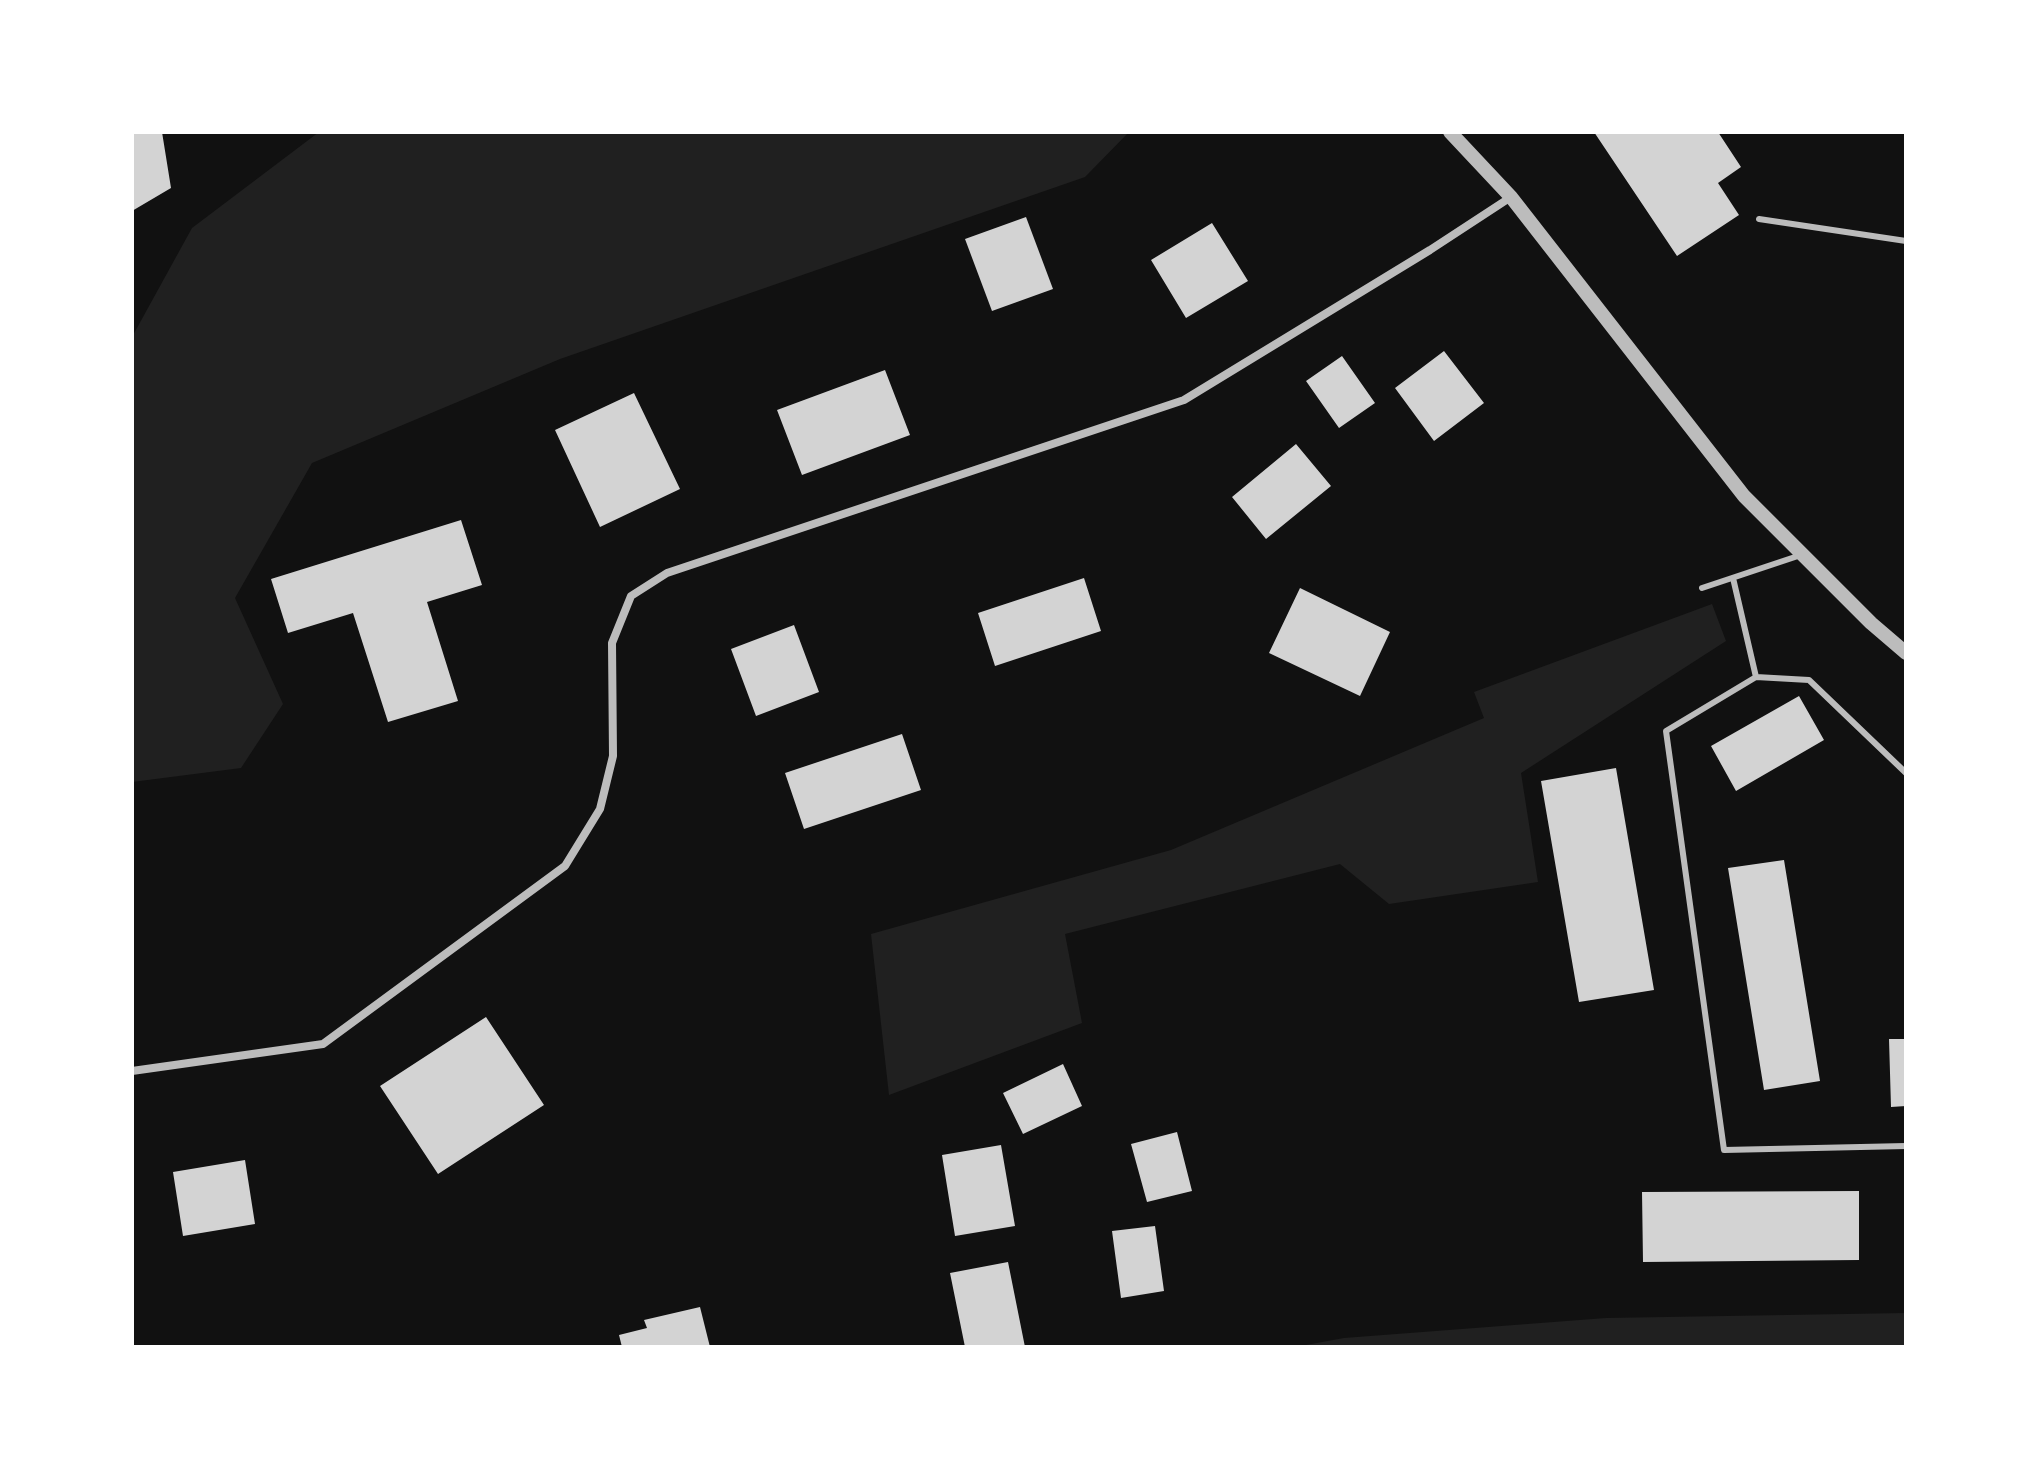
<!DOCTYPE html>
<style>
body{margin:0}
#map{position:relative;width:2038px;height:1479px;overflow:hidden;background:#111;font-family:Lato,sans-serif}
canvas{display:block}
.frame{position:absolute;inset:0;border:134px solid #fff;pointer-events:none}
</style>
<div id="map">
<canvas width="2038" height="1479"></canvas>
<div class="frame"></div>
</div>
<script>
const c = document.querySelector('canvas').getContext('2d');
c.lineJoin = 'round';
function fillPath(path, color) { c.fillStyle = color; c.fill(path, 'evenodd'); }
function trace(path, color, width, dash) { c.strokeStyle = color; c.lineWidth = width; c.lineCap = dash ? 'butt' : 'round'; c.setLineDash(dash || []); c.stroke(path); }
const green = new Path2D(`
 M319,132H1129L1085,177L560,359L312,463L235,598L283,704L241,768L132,782V337L192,228Z
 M1712,604L1726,641L1521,773L1538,882L1389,904L1340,864L1065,934L1082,1023L889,1095L871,934L1171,850L1484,718L1474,692Z
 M1906,1313V1347H1295L1344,1338L1606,1318Z`);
const building = new Path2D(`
 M132,132H162L171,188L132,211Z
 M1594,132H1718L1741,167L1718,183L1739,215L1677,256Z
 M1026,217L1053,289L992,311L965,239Z
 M1212,223L1248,281L1186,318L1151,260Z
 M1444,351L1484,403L1434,441L1395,388Z
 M1342,356L1375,403L1339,428L1306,381Z
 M885,370L910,435L802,475L777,410Z
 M634,393L680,489L600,527L555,430Z
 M1296,444L1331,486L1266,539L1232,497Z
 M461,520L482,585L427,602L458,701L388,722L353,613L288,633L271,579Z
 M1084,578L1101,631L995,666L978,613Z
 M1300,588L1390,632L1360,696L1269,653Z
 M794,625L819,692L756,716L731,649Z
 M1799,696L1824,740L1736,791L1711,746Z
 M902,734L921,790L804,829L785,773Z
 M1616,768L1654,990L1579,1002L1541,781Z
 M1784,860L1820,1081L1764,1090L1728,868Z
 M486,1017L544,1105L438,1174L380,1086Z
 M1889,1039H1906V1106L1891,1107Z
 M1063,1064L1082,1106L1023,1134L1003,1093Z
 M1177,1132L1192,1191L1147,1202L1131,1144Z
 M1001,1145L1015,1226L955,1236L942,1155Z
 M245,1160L255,1224L183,1236L173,1172Z
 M1859,1191V1260L1643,1262L1642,1192Z
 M1155,1226L1164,1291L1121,1298L1112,1231Z
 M1008,1262L1025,1347H965L950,1273Z
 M700,1307L710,1347H622L619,1335L647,1328L644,1320Z`);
const service = new Path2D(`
 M1759,219L1906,241
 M1733,578L1756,677L1666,731L1724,1150L1906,1146
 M1702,588L1801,555
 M1756,677L1809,680L1906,773`);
const minor = new Path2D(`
 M132,1071L323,1044L565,866L600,809L613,756L612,643L631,596L667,573L1184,400L1430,250L1511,197`);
const tertiary = new Path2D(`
 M1450,132L1511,197L1744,496L1871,623L1906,653`);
fillPath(green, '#202020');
fillPath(building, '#d3d3d3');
trace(service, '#bcbcbc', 6);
trace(minor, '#bcbcbc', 8);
trace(tertiary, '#bcbcbc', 14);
</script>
